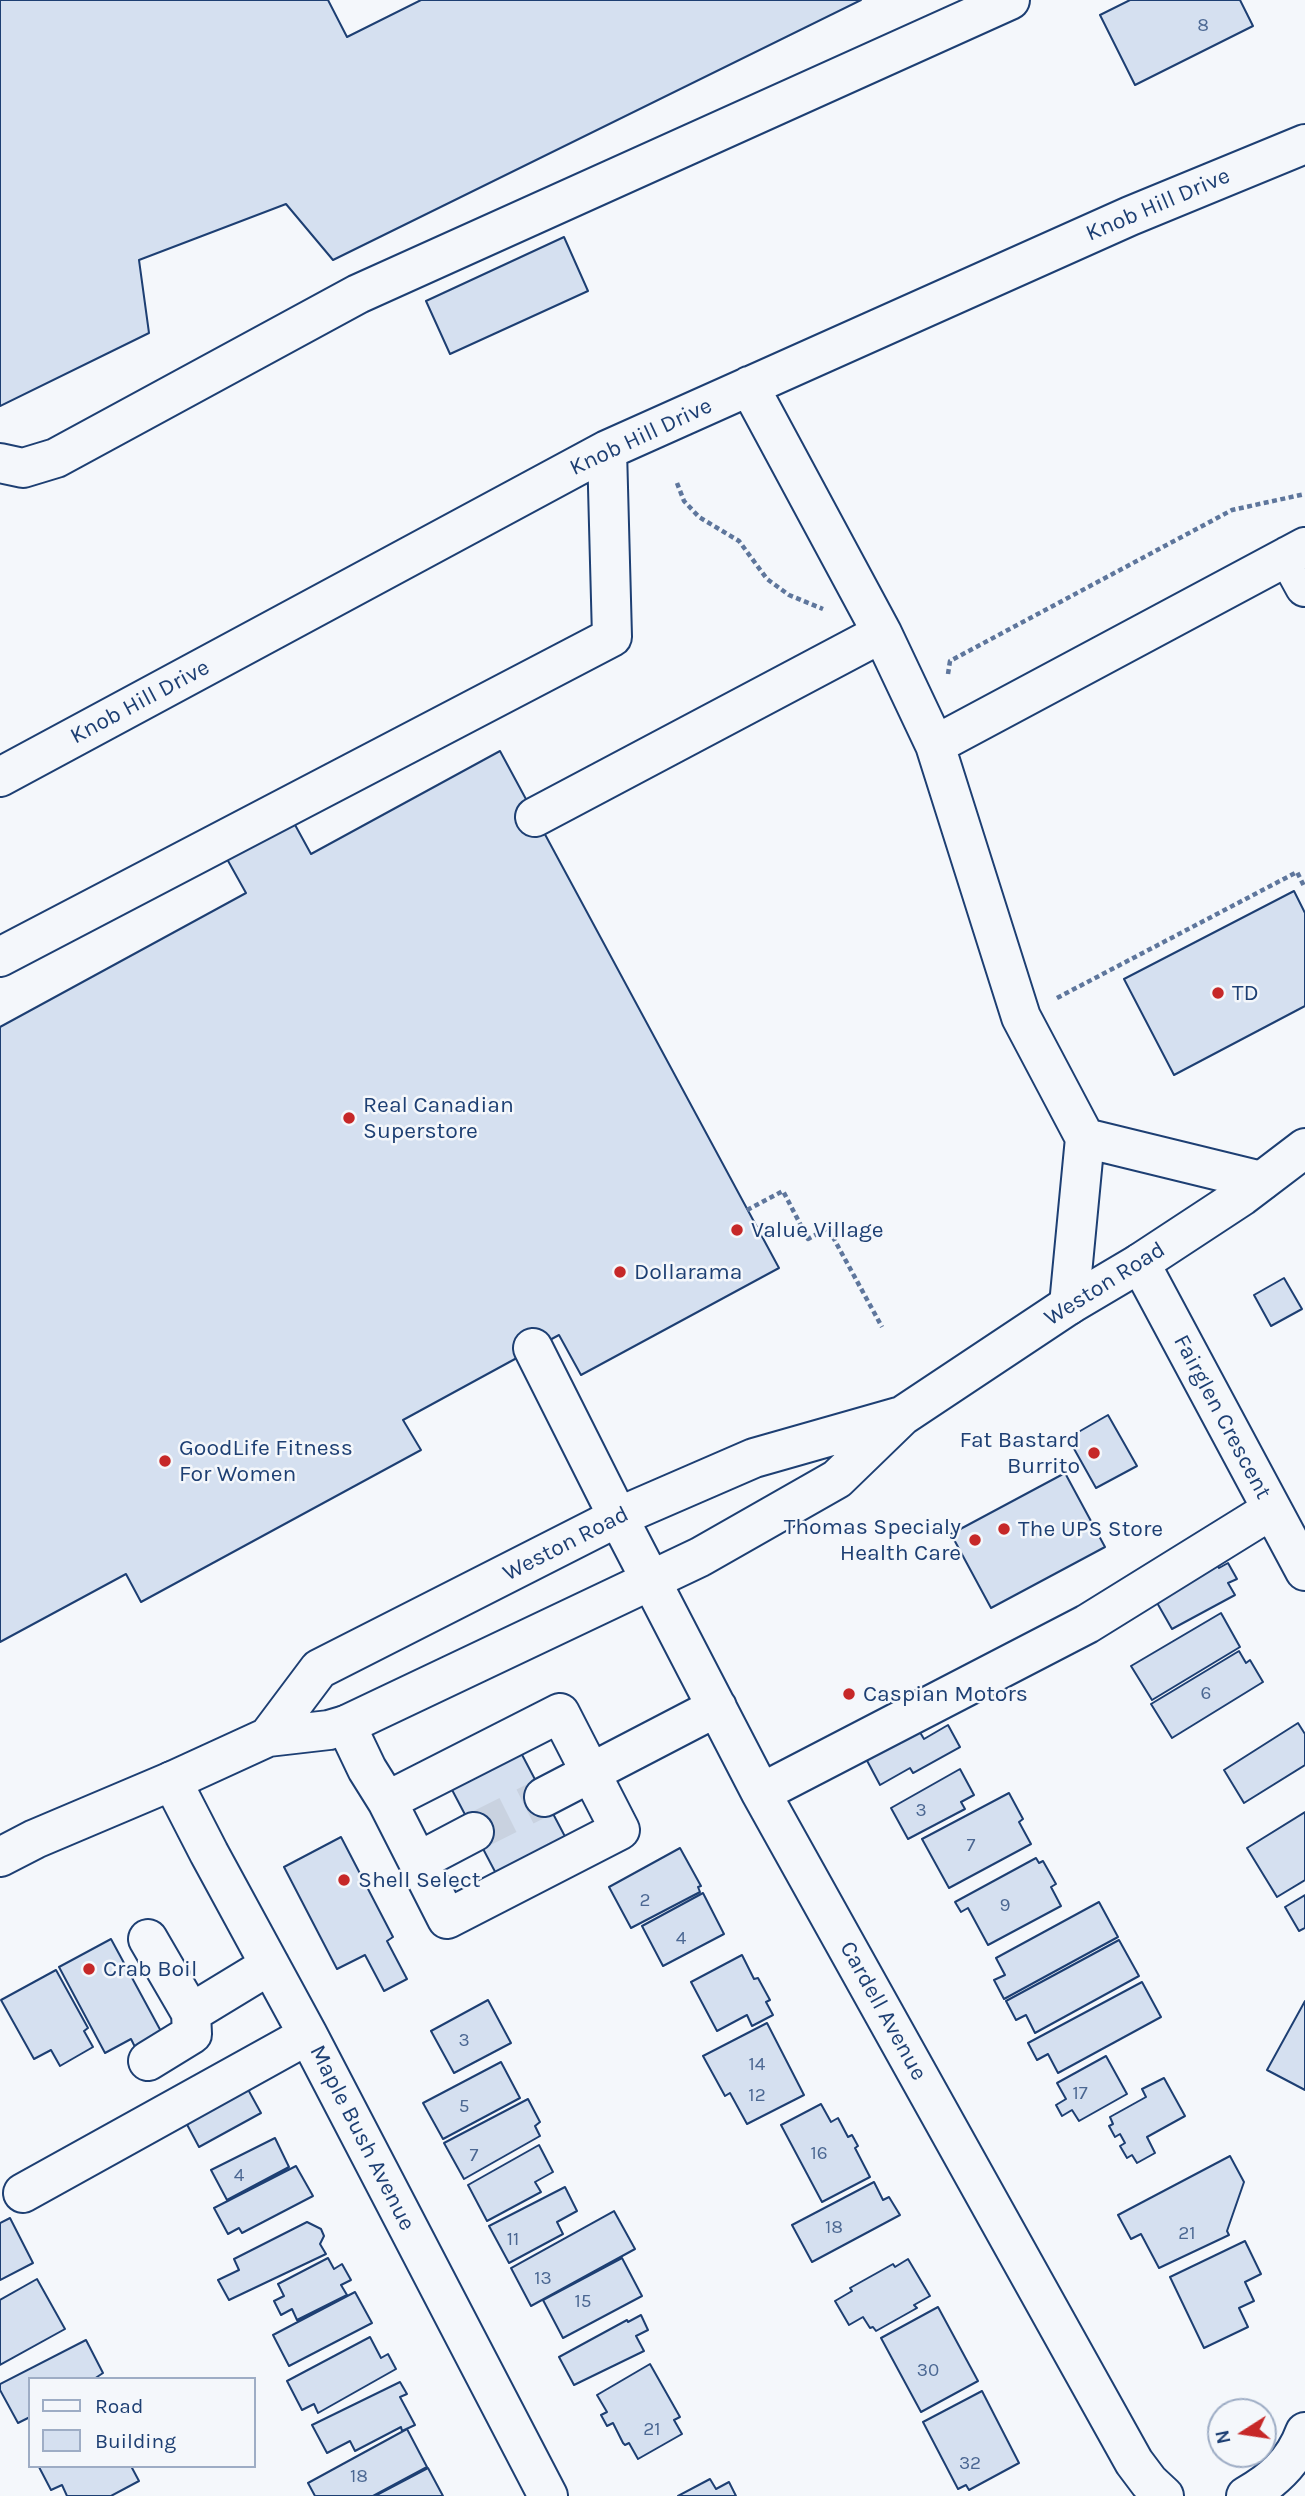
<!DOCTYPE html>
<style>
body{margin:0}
#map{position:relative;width:1305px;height:2496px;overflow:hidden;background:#f4f7fb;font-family:Karla,sans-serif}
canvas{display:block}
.legend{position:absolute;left:28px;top:2377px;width:228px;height:91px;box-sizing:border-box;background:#f4f7fb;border:2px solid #9eadc5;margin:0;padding:9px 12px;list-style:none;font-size:21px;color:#1d3f73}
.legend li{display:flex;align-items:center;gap:14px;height:35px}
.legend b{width:35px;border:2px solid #9eadc5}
.north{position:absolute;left:1207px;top:2398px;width:70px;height:70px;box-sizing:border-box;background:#f4f7fb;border:2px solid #9eadc5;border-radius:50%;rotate:258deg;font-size:19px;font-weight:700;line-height:28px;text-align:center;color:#1d3f73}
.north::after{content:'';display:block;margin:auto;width:24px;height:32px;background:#c62828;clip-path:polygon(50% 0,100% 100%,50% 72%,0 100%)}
</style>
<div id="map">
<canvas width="1305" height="2496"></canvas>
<ul class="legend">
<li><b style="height:9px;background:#f4f7fb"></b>Road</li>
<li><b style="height:19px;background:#d5e0f0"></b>Building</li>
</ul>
<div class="north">N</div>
</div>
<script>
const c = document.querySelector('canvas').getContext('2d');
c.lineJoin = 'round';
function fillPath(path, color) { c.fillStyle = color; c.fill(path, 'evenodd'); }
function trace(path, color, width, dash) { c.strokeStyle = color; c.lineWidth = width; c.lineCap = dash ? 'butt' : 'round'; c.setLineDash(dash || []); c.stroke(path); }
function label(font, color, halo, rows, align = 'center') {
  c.font = font + ' Karla,sans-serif'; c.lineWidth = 5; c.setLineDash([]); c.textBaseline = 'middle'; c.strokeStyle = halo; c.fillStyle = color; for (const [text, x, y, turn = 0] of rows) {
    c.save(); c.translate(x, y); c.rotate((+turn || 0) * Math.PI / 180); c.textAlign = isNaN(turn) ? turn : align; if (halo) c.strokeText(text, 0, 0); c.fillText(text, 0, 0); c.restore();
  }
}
const building = new Path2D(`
 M0,0H328L347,37L421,0H861L333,260L286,204L139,260L149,333L0,406Z
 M1130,0H1240L1253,26L1135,85L1100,15Z
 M564,237L588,291L450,354L426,301Z
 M500,751L779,1268L581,1375L559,1335L403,1420L421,1450L141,1602L126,1574L0,1642V1027L246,893L227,859L294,823L311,854Z
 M1294,891L1305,913V1006L1174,1075L1124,979Z
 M1284,1278L1302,1309L1271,1326L1254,1295Z
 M1108,1415L1137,1466L1096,1488L1068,1438Z
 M1065,1473L1105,1547L991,1608L951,1534Z
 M1213,1558L1219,1568L1228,1563L1237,1579L1228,1583L1235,1595L1172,1629L1156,1601Z
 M1221,1613L1240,1647L1152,1700L1131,1666Z
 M1239,1651L1246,1663L1250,1660L1263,1682L1172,1738L1151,1704Z
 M1298,1723L1305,1734V1765L1244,1803L1224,1770Z
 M948,1725L960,1747L913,1773L910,1768L880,1785L864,1755L918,1729L924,1739Z
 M519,1749L570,1846L501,1883L450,1786Z
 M960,1769L974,1795L961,1802L965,1809L908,1839L891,1808Z
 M1009,1793L1023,1819L1019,1822L1031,1844L949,1888L922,1839Z
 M1305,1812V1880L1277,1897L1247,1848Z
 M341,1837L393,1937L387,1941L407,1979L384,1991L365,1955L337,1969L284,1867Z
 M680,1848L701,1886L698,1887L700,1892L631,1928L609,1887Z
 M1036,1858L1039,1863L1043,1861L1056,1884L1051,1887L1061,1906L988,1945L968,1908L961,1912L955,1902Z
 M703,1893L724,1934L663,1966L642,1926Z
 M1305,1895V1928L1299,1931L1285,1907Z
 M1099,1902L1118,1937L1004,1999L994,1980L1005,1975L996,1958Z
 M111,1939L163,2035L136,2049L131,2039L105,2053L59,1967Z
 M1119,1940L1139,1976L1035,2033L1026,2015L1016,2020L1006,2001Z
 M742,1955L754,1979L758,1978L770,2000L766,2002L773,2015L752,2026L747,2015L717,2031L691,1982Z
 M56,1970L88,2028L84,2031L93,2047L60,2066L51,2050L34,2059L1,2000Z
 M1142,1982L1161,2017L1058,2073L1048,2054L1037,2060L1028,2043Z
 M488,2000L511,2043L454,2073L431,2031Z
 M1305,2001V2090L1267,2070Z
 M767,2023L804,2095L747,2124L730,2093L725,2096L703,2056Z
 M1106,2056L1127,2094L1079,2121L1072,2110L1062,2116L1056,2105L1066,2099L1057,2083Z
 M501,2062L520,2098L443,2139L423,2103Z
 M1164,2078L1185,2116L1147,2137L1155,2153L1137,2163L1132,2155L1127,2158L1120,2146L1125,2143L1120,2134L1115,2137L1109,2126L1113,2124L1110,2117L1146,2097L1142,2089Z
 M245,2084L261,2113L199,2147L183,2117Z
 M528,2099L540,2122L535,2126L540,2136L464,2179L444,2143Z
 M821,2104L831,2122L838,2118L848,2137L852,2135L858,2146L855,2148L870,2177L822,2202L781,2125Z
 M275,2138L289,2167L227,2200L211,2170Z
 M539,2145L553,2172L535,2182L541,2192L487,2221L468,2185Z
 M1230,2156L1244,2182L1227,2231L1229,2235L1159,2268L1141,2234L1131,2239L1118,2215Z
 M296,2166L313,2196L242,2233L239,2228L228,2234L214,2208Z
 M874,2182L883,2200L889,2197L900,2215L812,2262L792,2225Z
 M565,2187L577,2211L557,2222L563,2234L509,2263L489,2226Z
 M614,2211L635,2249L531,2306L511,2268Z
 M10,2218L33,2263L0,2280V2223Z
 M307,2222L321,2229L324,2236L320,2244L326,2254L229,2300L218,2280L239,2270L234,2259Z
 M1245,2241L1261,2274L1245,2282L1254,2301L1239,2308L1248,2327L1204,2348L1170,2277Z
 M328,2258L334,2269L342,2264L351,2280L341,2285L347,2295L297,2320L292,2309L281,2315L274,2301L284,2296L278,2284Z
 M622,2258L642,2296L563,2338L543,2300Z
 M908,2259L930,2296L914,2305L917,2308L876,2331L873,2327L870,2328L863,2317L849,2325L835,2301L852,2291L850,2288L893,2264L895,2267Z
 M37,2279L65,2329L0,2365V2300Z
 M355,2292L372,2323L289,2366L273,2335Z
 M938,2307L978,2381L921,2412L881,2338Z
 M641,2315L648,2330L636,2336L644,2351L574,2385L559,2357L627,2320L628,2322Z
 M370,2337L381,2358L388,2354L396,2369L318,2413L314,2404L302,2410L287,2381Z
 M86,2340L103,2373L94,2379H30V2417L18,2423L0,2390V2384Z
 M650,2364L680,2417L674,2420L682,2434L638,2459L629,2443L625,2445L623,2443L613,2423L607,2426L601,2415L607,2412L597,2395Z
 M400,2382L407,2394L400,2397L415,2425L402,2431L401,2427L355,2451L350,2441L327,2453L312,2425Z
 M982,2391L1019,2463L969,2490L966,2485L958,2489L923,2422Z
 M407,2429L427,2467L373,2496H315L308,2483Z
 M131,2466L139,2481L111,2496H67L62,2485L51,2490L39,2467Z
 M428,2468L443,2496H375Z
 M710,2479L716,2489L729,2482L736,2496H678Z`);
const minorTunnel = new Path2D(`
 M474,1832L544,1797`);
const path = new Path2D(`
 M677,483L684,501L699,517L739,541L767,579L789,595L823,609
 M948,674L950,661L1232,510L1305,494
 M1057,998L1297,872L1305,888
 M747,1210L783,1191L808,1239L828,1228L882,1327`);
const minor = new Path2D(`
 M749,386L882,633L935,745L1021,1017L1085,1138L1069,1305
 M0,463L23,468L56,458L358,294L1010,0
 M1288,556L1305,587
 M935,745L1305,547
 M0,777L607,450L1130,216L1305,144
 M535,817L882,633
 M0,957L612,637L607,450
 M1085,1138L1261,1181
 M1140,1263L1305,1571
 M533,1348L618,1517L761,1793L1134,2462L1149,2482L1164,2496
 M346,1725L367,1769L387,1801L447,1919L620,1830L560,1713L387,1801
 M172,1781L209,1853L308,2035L548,2496
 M761,1793L1087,1624L1271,1510
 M544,1797L717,1707
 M419,1861L474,1832
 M148,1939L191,2013
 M148,2061L192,2034L191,2013L270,1965
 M23,2193L308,2035
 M1246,2496C1273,2481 1294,2462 1305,2432`);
const major = new Path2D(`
 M268,1737L319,1669L618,1517L754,1458L898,1417
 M0,1857L35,1839L172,1781L268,1737L329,1730L346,1725L700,1557L837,1479L902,1416L1069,1305L1140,1263L1242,1196L1305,1148`);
const markers = [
 [1218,993,7,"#c62828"],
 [349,1118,7,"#c62828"],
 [737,1230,7,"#c62828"],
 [620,1272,7,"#c62828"],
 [1094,1453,7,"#c62828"],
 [165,1461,7,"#c62828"],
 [1004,1529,7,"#c62828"],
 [975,1540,7,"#c62828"],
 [849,1694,7,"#c62828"],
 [344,1880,7,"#c62828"],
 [89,1969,7,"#c62828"]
];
const numberNames = [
 ["8",1203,26],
 ["6",1206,1694],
 ["3",921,1811],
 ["7",971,1846],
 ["2",645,1901],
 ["9",1005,1906],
 ["4",681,1939],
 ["3",464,2041],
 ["14",757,2065],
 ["17",1080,2094],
 ["12",757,2096],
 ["5",464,2107],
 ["16",819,2154],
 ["7",474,2156],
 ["4",239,2176],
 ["18",834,2228],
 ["21",1187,2234],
 ["11",513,2240],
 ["13",543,2279],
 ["15",583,2302],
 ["30",928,2371],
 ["21",652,2430],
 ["32",970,2464],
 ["18",359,2477]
];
const streetNames = [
 ["Knob Hill Drive",1158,205,-23],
 ["Knob Hill Drive",641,437,-25],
 ["Knob Hill Drive",140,702,-28],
 ["Weston Road",1105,1284,-32],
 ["Fairglen Crescent",1222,1417,62],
 ["Weston Road",566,1544,-27],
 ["Cardell Avenue",883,2011,61],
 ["Maple Bush Avenue",362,2138,63]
];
const poiNames = [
 ["TD",1232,993],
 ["Real Canadian",363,1105],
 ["Superstore",363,1131],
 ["Value Village",751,1230],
 ["Dollarama",634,1272],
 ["Fat Bastard",1080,1440,"right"],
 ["Burrito",1080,1466,"right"],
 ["GoodLife Fitness",179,1448],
 ["For Women",179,1474],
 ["Thomas Specialy",961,1527,"right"],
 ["Health Care",961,1553,"right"],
 ["The UPS Store",1018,1529],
 ["Caspian Motors",863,1694],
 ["Shell Select",358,1880],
 ["Crab Boil",103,1969]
];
fillPath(building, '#d5e0f0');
trace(building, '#1d3f73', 2);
trace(minorTunnel, '#c9d2e0', 38, [38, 19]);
trace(minor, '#1d3f73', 42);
trace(major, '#1d3f73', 42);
trace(path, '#5e769c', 4.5, [5, 3.5]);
trace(minor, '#f4f7fb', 38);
trace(major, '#f4f7fb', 38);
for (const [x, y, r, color] of markers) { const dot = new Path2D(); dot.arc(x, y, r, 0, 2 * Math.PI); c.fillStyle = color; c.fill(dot); trace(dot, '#f4f7fb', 2.5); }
label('19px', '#4b6792', null, numberNames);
label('23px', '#1d3f73', '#f4f7fb', streetNames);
label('23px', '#1d3f73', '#f4f7fb', poiNames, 'left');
</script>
